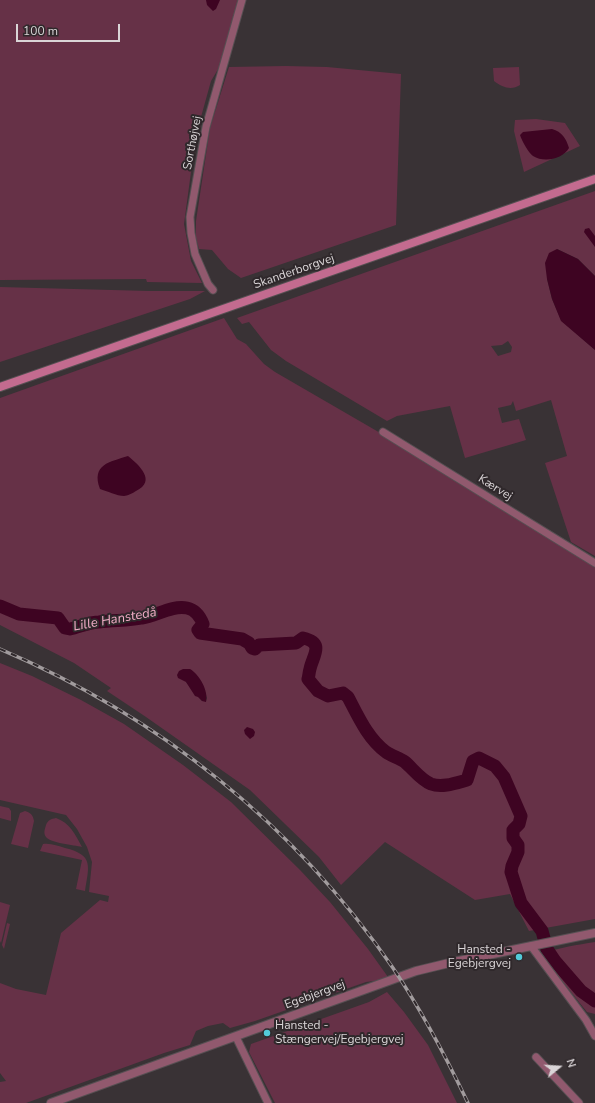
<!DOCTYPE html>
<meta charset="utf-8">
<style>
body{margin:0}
#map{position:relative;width:595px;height:1103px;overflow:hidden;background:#393235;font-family:"Nunito Sans",sans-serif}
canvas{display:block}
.north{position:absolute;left:539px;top:1047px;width:40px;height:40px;-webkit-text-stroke:3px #2f282b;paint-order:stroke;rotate:72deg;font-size:11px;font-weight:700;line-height:16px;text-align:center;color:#dad5d7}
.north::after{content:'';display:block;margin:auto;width:14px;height:18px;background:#dad5d7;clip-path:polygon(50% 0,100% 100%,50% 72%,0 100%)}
.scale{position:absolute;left:16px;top:24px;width:104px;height:18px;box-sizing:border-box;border:2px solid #dad5d7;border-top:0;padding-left:5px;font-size:12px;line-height:14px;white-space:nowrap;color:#dad5d7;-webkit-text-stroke:3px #2f282b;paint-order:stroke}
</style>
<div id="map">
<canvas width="595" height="1103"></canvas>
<div class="north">N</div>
<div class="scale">100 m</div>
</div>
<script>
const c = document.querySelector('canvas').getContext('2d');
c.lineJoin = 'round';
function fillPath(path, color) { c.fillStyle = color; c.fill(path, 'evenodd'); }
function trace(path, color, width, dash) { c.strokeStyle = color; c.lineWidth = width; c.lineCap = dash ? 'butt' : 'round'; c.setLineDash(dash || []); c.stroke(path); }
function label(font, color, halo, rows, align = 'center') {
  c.font = font + ' "Nunito Sans",sans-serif'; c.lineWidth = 4; c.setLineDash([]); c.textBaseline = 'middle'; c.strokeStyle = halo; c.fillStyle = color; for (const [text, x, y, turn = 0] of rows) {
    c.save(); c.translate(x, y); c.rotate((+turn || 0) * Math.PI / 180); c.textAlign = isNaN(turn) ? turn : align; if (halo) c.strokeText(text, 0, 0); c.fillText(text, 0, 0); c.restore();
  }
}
const green = new Path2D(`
 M0,0H240L220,66L211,81L196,135L184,224L191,261L202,283L147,282L146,279L0,280Z
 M286,66L327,67L401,74L396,225L241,278L228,269L212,250L199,249L196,238V221L210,128L229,67Z
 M519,67L520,85C511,91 502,87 494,81L493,68Z
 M536,119L565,123L580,146L524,172L514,131L515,120Z
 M595,191V276L578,259L557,249L547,279L552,299L561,320L595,350V556L571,542L545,463L567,456L551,400L516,411L513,401L511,405L498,408L502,423L519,419L526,440L465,458L450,406L397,416L387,421L286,361L271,350L249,322L242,324L237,318ZM508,341L512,347L511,352L498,356L491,346L502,345Z
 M0,287L149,291H205L190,299L0,362Z
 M224,318L237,339L246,344L264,364L275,372L382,434L595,565V919L529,931L510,894L475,900L385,842L341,885L319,857L250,790L146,717L107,691L111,688L74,663L0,625V398ZM201,681L207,698L206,701H202L186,682Z
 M0,663L32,676L81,700L124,724L183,765L231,802L300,870L330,902L368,949L388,977L382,980L366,982L255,1021L230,1028L223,1023L208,1026L196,1031L190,1045L164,1053L26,1103H0V1082L6,1081L0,1073V983L16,989L46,995L61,933L100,900L108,902L109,896L89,892L92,862L87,847L77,829L66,815L0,800Z
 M0,806L9,808L11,811V821L0,818Z
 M25,811C31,813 33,815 34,821L28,848L11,844L20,813Z
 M56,818C70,823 75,834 82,847C74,845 50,843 46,837C43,833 45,829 46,825C48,820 51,819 56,818Z
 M43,844C51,843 58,846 65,848C94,855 89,866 85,891L76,889L82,860L40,851Z
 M0,902L10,905L1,943L0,941Z
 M7,923L10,924L4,949L2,945Z
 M595,942V1014L587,1012L562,981L543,954C560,947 577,945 595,942Z
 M387,992L404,1012L428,1045L457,1103H275L249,1052L251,1044L369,1002Z`);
const water = new Path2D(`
 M206,0H220L216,9L213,11L207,5Z
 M552,129C562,132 566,138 569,148C563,159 544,163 533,156C528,152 522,141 520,135L523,132Z
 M589,228L595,236V247L584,232L585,229Z
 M557,249L578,259L595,276V350L561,321L552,299L547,279L545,263L549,253Z
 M128,456C139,465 157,481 136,491C133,493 127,496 124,496C117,496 107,491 100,489C91,464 110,462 128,456Z
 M183,669H190C199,674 209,691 206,702L202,701L198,697L195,696L186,682L178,678L177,675L179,671Z
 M247,727L253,729L255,732L254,736L250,739L245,734L244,730Z`);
const river = new Path2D(`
 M0,606L19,614L58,618L65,628L70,629C79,627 90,622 99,622C114,620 128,621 142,618C156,616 172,605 187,608C196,610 200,616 203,624L198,630L200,633L242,639L249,643L252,648L255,649L259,645L296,643L303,638C325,643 313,655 310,669C309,672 309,676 308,679L318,691L328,696L343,693L348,697C358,716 368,739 386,752C392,756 399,758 405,762C413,769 421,780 431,784C442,788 456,783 467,780L473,761L479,758L495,766L504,777L521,816L519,824L513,830V838L518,845V852L512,866L511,872L521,903L542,931L547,949L555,961L581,991L595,1001`);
const minor = new Path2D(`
 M213,290L208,284L195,254L191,233L190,217L206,127L242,0
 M383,432L595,563
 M531,946L586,1020L595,1036
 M236,1037L268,1103
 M536,1057L579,1103`);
const tertiary = new Path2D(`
 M51,1103L416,971L449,963L595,933`);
const secondary = new Path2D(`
 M0,387L595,179`);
const rail = new Path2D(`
 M0,649C160,717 294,824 393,968C422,1011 446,1057 468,1103`);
const markers = [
 [519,957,4,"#52cbd9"],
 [267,1033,4,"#52cbd9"]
];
const streetNames = [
 ["Sorthøjvej",193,143,-79],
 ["Skanderborgvej",294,272,-19],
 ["Kærvej",495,488,32],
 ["Egebjergvej",315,995,-20]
];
const poiNames = [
 ["Hansted -",511,950],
 ["Egebjergvej",511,964],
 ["Hansted -",275,1026,"left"],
 ["Stængervej/Egebjergvej",275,1040,"left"]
];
const waterNames = [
 ["Lille Hanstedå",115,620,-10]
];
fillPath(green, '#663147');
fillPath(water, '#3e0422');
trace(river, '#3e0422', 13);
trace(minor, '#564f52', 9);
trace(tertiary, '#564f52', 10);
trace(secondary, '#564f52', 10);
trace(minor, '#91596e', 7);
trace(tertiary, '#91596e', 8);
trace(secondary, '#c36b8f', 8);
trace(rail, '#a19b9d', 3.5);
trace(rail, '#2f282b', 2, [6]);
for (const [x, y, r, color] of markers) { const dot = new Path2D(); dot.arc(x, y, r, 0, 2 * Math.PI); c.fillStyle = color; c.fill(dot); trace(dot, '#2f282b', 1.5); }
label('12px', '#dad5d7', '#2f282b', streetNames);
label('12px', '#dad5d7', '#2f282b', poiNames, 'right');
label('italic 13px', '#f6b0ca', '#2f282b', waterNames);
</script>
